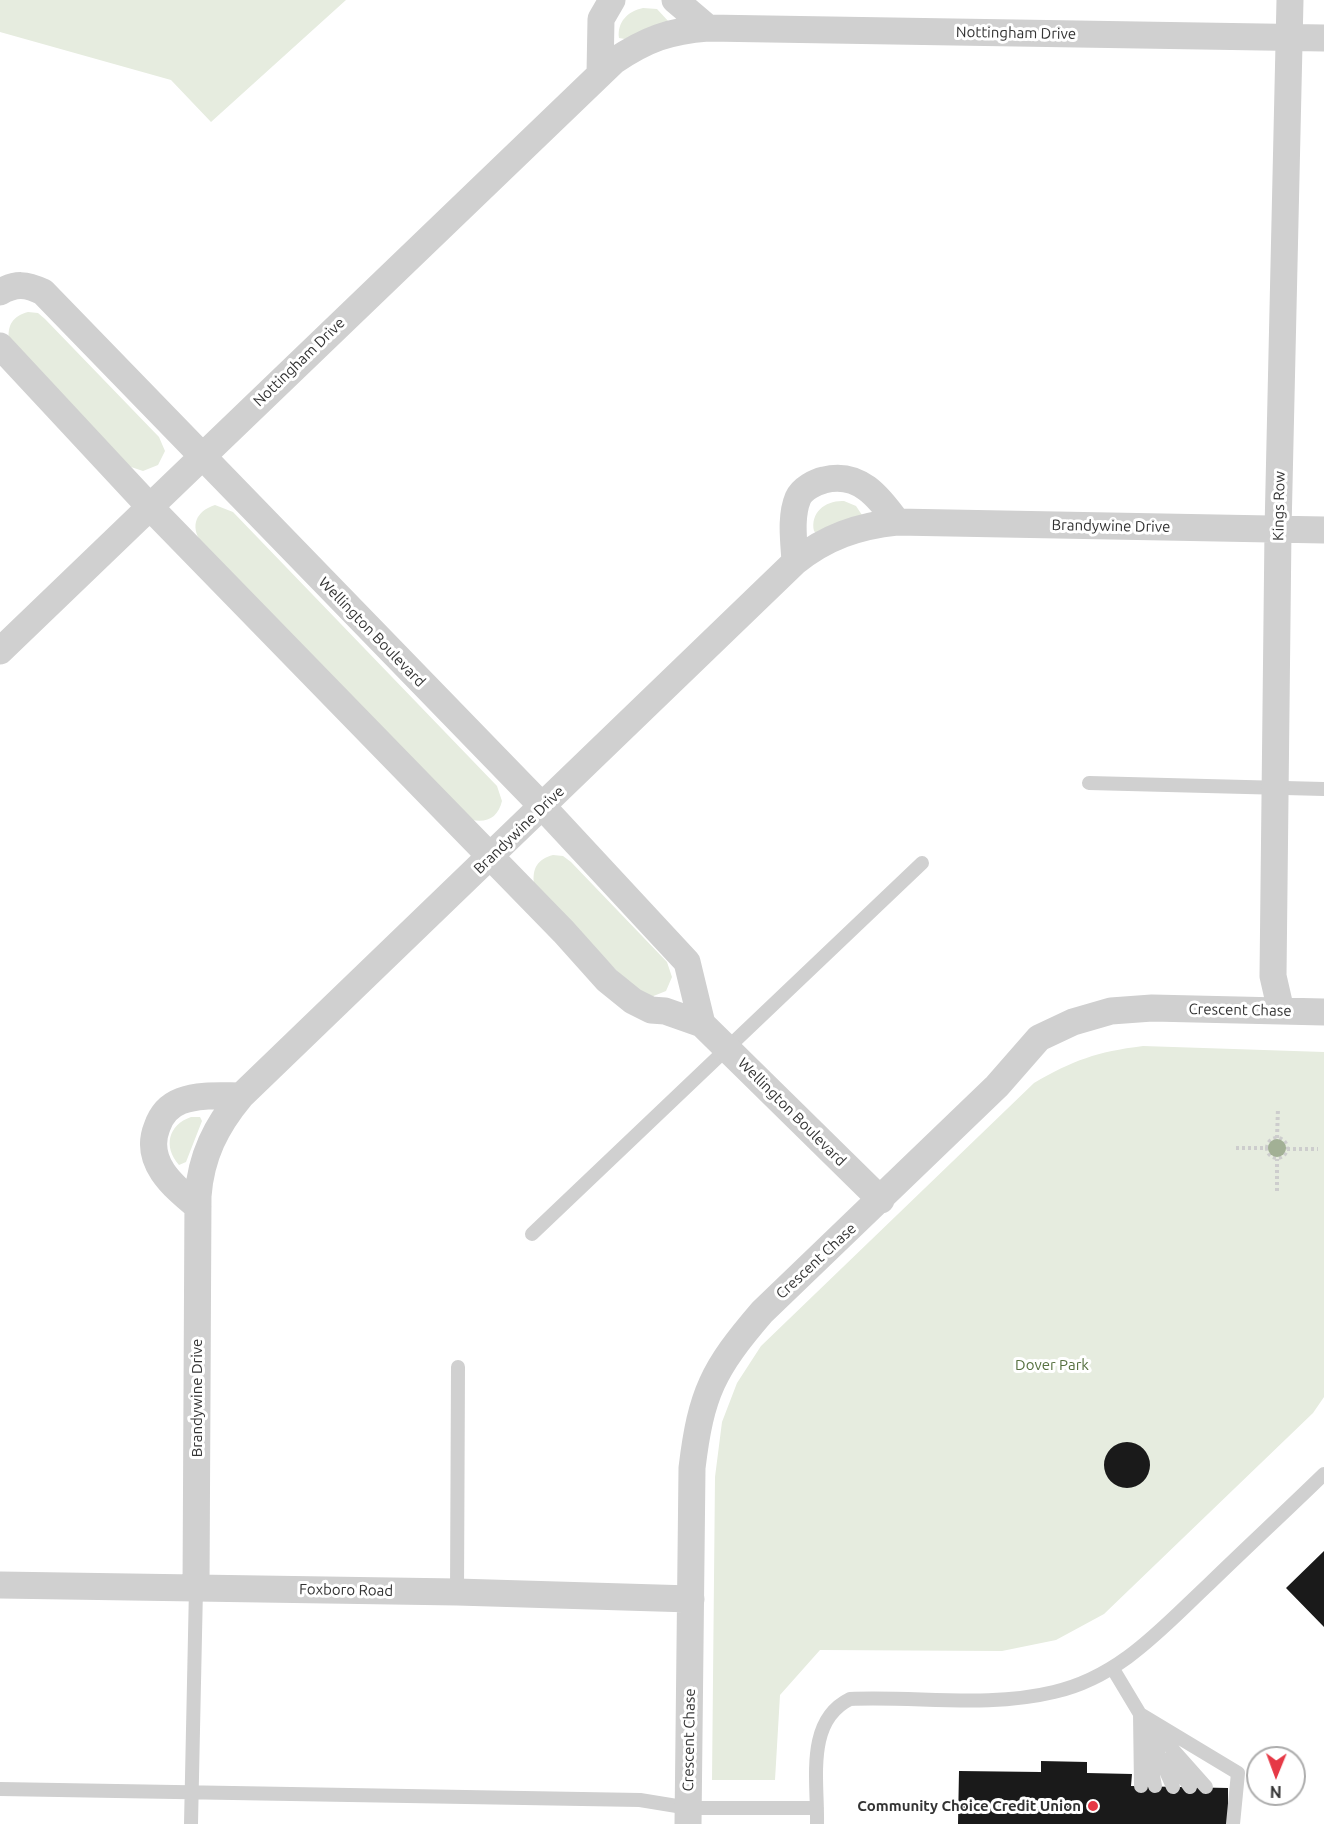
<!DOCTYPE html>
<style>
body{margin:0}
#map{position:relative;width:1324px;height:1824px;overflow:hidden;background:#fff;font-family:Ubuntu,sans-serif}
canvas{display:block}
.north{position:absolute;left:1246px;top:1746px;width:60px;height:60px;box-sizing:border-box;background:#fff;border:2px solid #adadad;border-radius:50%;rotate:181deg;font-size:16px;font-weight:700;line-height:24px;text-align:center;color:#333}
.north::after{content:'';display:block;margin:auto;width:21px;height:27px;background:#e63946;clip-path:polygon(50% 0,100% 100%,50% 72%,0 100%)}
</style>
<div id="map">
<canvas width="1324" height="1824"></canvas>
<div class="north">N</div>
</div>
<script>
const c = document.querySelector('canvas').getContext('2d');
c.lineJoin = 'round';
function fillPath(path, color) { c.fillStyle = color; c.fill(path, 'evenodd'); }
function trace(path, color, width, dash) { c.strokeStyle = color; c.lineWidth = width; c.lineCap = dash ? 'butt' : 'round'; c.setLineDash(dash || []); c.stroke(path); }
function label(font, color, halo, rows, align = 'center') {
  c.font = font + ' Ubuntu,sans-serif'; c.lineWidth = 6; c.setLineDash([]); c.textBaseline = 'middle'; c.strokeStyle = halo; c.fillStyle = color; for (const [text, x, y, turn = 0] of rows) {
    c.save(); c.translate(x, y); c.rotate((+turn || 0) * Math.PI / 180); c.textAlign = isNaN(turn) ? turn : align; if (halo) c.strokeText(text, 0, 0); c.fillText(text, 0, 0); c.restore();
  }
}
const green = new Path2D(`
 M0,0H346L211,122L171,80L0,32Z
 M643,8L657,9L669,22L625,39L619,38C617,22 628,11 643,8Z
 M28,312L38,313L45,319L159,437L165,451L158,465L143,471L128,466L9,341C7,325 13,316 28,312Z
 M844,501L856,506L862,515L816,533L814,531C810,512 826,500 844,501Z
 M215,505L233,512L497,786L502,801C498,817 488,823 472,820L201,542C190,526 196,511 215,505Z
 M553,855L563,856L571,862L667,962L672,977L666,991L651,997L636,991L534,884C532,868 538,859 553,855Z
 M1143,1046L1324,1052V1397L1313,1413L1104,1614L1056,1640L1002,1651L820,1650L780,1695L775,1780H712L715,1477L722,1422L737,1383L761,1346L1034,1083C1074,1060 1096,1052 1143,1046Z
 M191,1117H200L202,1121L186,1162L179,1165C163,1147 168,1125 191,1117Z`);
const building = new Path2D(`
 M1104 1465a23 23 0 1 1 46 0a23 23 0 1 1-46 0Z
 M1324,1551V1627L1286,1588Z
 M1041,1761L1087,1762V1773L1132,1774L1131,1786L1228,1788V1824H958L959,1771L1041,1772Z`);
const path = new Path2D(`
 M1267 1148a10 10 0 1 1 20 0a10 10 0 1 1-20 0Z
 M1277,1138L1278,1108
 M1236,1148H1266
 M1287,1149H1318
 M1277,1191V1159`);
const lane = new Path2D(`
 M1089,783L1324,789
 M532,1234L922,863
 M457,1592L458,1367
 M1113,1669L1140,1714L1141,1786
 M1140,1714L1238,1773L1233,1824
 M1150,1724L1206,1787
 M1146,1726L1173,1787
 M1147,1745L1155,1786
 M1170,1758L1190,1787
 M0,1789L640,1800L689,1808H817
 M191,1824L196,1588
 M817,1824C818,1781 805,1721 850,1699C918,1696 988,1708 1054,1692C1120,1677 1162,1628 1209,1584C1247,1547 1286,1511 1324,1474`);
const street = new Path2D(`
 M675,0L708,28
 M600,74L601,19L612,0
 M0,292C16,283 26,284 43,292L543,807L687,962L702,1024
 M0,346L149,506L564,932L607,980L633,1001L651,1010L665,1011L702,1024L881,1200
 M795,562C794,542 790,517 798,498C802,489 815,482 824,480C859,471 879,497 897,522
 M0,651L614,61C647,39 669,31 708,28L1324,38
 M1281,1011L1273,976L1278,530L1290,0
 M198,1207C174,1187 143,1162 157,1127C161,1115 168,1106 181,1101C199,1094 222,1096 241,1096
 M0,1585L457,1592L691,1599
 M196,1588L198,1196C201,1156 216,1126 241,1096L795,562C826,537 858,526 897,522L1324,530
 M688,1824L692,1468C701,1393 713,1369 762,1312L997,1086L1039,1038L1073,1022L1111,1011L1152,1008L1324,1012`);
const trees = [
 [1277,1148]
];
const markers = [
 [1093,1806,6,"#e63946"]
];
const streetNames = [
 ["Nottingham Drive",1016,33,1],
 ["Nottingham Drive",299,362,-44],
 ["Kings Row",1279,506,-89],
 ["Brandywine Drive",1111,526,1],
 ["Wellington Boulevard",372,632,46],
 ["Brandywine Drive",519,830,-44],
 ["Crescent Chase",1240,1010,1],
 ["Wellington Boulevard",792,1112,45],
 ["Crescent Chase",816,1261,-43],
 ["Brandywine Drive",197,1398,-90],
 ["Foxboro Road",346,1590,1],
 ["Crescent Chase",689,1740,-89]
];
const parkNames = [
 ["Dover Park",1052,1365]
];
const poiNames = [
 ["Community Choice Credit Union",1081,1806]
];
fillPath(green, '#e6ecdf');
fillPath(building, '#1a1a1a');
trace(path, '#cdcdcd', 4, [3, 3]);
trace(lane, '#d0d0d0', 14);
trace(street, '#d0d0d0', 27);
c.fillStyle = '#a2b095';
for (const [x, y] of trees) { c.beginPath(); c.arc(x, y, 9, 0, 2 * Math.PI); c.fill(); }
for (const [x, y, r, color] of markers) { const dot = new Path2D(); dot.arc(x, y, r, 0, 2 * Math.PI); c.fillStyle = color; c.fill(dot); trace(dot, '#fff', 2); }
label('15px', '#333', '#fff', streetNames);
label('15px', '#56703f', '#fff', parkNames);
label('bold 15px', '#333', '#fff', poiNames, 'right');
</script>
